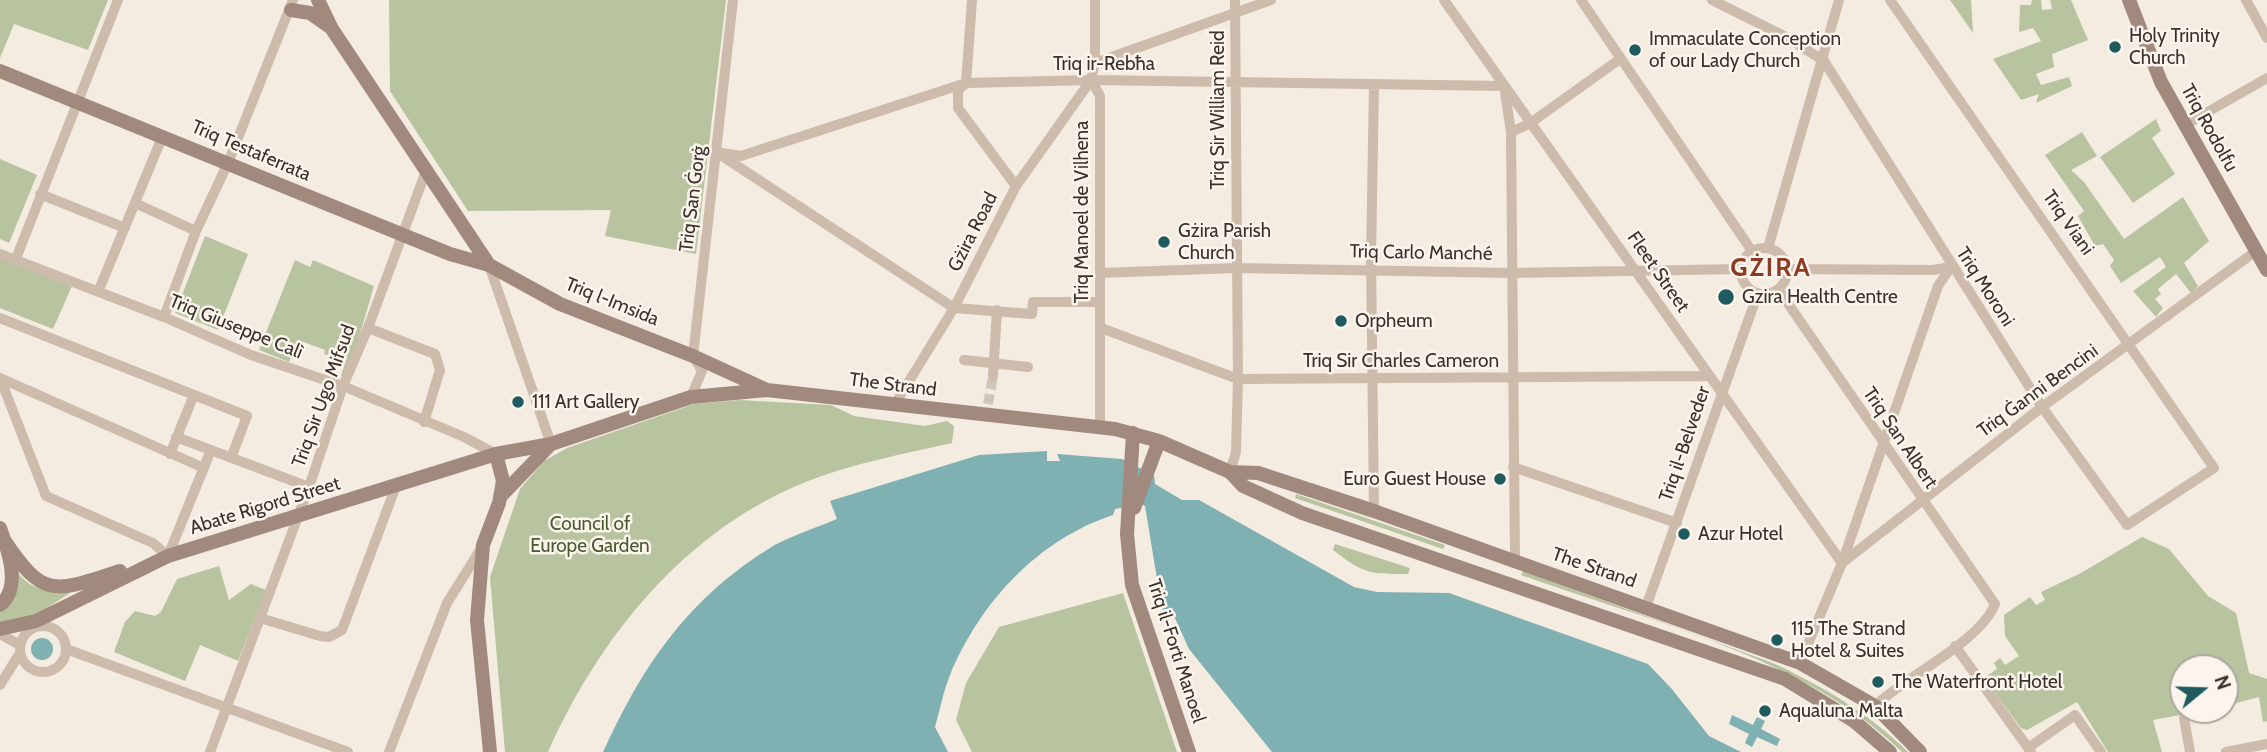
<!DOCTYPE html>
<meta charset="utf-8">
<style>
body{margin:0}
#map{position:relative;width:2267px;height:752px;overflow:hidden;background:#f4ebe1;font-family:Cabin,sans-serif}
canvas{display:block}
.north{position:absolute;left:2169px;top:654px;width:70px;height:70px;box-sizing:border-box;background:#fbf5ee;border:2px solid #aea6a0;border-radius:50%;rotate:71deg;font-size:19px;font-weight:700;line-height:28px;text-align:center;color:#3b302b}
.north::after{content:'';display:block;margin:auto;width:24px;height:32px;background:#1f5a5e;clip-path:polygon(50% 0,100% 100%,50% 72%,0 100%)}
</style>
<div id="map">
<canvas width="2267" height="752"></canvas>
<div class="north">N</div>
</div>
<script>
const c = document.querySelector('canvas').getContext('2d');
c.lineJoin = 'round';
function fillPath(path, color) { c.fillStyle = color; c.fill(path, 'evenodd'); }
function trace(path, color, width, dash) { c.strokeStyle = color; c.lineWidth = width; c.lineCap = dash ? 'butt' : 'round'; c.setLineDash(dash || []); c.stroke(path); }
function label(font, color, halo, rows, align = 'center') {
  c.font = font + ' Cabin,sans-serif'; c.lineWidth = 5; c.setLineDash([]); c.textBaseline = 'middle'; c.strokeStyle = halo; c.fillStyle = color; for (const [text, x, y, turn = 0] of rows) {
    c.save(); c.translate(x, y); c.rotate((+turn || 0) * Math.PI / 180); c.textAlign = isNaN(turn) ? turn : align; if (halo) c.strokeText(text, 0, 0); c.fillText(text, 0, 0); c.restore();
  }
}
const green = new Path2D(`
 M0,0H108L88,50L14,24L0,58Z
 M389,0H726L696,254L605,236L611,210L468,211L390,91Z
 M1950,0H1971L1973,33Z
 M2032,0H2041L2042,10L2052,9L2050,0H2071L2088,40L2052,54L2054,67L2036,74L2041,85L2069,77L2072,86L2036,103L2039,94L2021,100L1993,59L2041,41L2033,28L2019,32L2020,5H2031Z
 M2156,119L2161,131L2152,138L2175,174L2133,203L2100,157Z
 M2082,132L2097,156L2071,170L2084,182L2124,239L2183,197L2209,241L2184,263L2198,286L2191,293L2176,274L2158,289L2161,294L2155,299L2163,308L2156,317L2133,291L2166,267L2160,257L2121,283L2110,266L2114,260L2103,244L2095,246L2078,216L2084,211L2045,155Z
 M0,159L37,175L9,243L0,239Z
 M205,236L248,254L218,330L175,313Z
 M0,257L72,286L53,329L0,308Z
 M295,260L310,267L313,260L374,286L347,379L341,376L347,357L330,350L328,355L324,354L325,350L298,340L289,362L259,350Z
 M739,400L831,405L854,416L925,426L947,421L954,426L952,443C904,454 854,463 808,481C686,529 600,636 548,752H505L490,577L520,489L544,461L567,448L694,404Z
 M1296,494L1445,545L1443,549L1295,498Z
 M2142,537L2169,549L2208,596L2236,613L2249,673L2267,679V721L2263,722L2259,697L2225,706V668H2183V710H2208L2153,720L2162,752H2108L2077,702L2027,730L2021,728L1984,678L1997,669L1994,663L2000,658L2005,665L2019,656L2005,636L2004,615L2030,597L2036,605L2045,600L2041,592L2081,573Z
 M1335,544L1410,568L1408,574C1368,574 1365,574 1333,550Z
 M219,566L229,600L251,584L266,590L238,661L200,645L185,681L114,652L125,622L135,611L155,616L161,612L177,579Z
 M15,569C30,590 45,592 70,593L36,615L0,623V610Z
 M1523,571L1773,663C1822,686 1869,713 1908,752H1902C1809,659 1644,619 1521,575Z
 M1123,593L1177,752H972L956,720L966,683L999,627Z`);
const water = new Path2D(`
 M1047,451V461H1060L1057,454L1122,459L1154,475L1155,484L1182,500H1199L1354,587L1377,592L1449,593L1648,664L1671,688L1709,736L1741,752H1272L1189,649L1174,616L1162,609L1145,506L1141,504L1115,509L1113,515C1037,540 980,603 950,675C943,692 940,710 935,727L948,752H603C643,664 689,597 773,546C793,535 816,528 837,519L830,501L979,455Z
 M31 649a11 11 0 1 1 22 0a11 11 0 1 1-22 0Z
 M1732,715L1753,725L1757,717L1765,721L1761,729L1780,739L1777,746L1757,737L1752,747L1745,743L1749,734L1729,724Z`);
const streetTunnel = new Path2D(`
 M988,404L993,376`);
const street = new Path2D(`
 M972,0L966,83L958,90V108L1016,186
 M1444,0L1842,563
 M1581,0L1752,251
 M1712,0L1788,38L1824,61L2042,407L2127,525L2214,468L1890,0
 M2246,0L2267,38
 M1095,63L1271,0
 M1091,80L1100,96V427
 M1505,92L1511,132L1515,561
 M2185,125L2267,78
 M1511,132L1529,124L1620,59
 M716,152L741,156L966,83L1091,80L1504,86
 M719,154L954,308L1032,314L1033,302H1099
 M40,194L125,228
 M135,203L196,231
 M1768,248L1839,0
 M1741 271a23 23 0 1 1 46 0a23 23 0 1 1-46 0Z
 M0,254L164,317L251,355L343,386L464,437L496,454
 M15,261L118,0
 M489,265L551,444
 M1787,269L1933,270L1951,267
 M1101,273L1235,268L1511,273L1741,269
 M1778,289L1995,604C1980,642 1906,676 1875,706
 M98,292L163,135
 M164,317L196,231L228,163L293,0
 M0,318L247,416L231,458
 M368,328L435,354L440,370L424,422
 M1101,328L1238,379L1709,376
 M964,360L1028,367
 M993,376L997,310
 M0,378L46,496L153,543L168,556L211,450
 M0,378L204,468
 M691,397L702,371L693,356L733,0
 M895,404L954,308L1016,186L1091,80L1095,63V0
 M176,437L309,487
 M170,454L193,397
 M1513,467L1677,523
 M1230,472L1236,452L1238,379L1235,0
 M1374,511L1371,258L1374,84
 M1842,563L2042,407L2256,251
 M1646,607L1758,293
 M260,618L320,636L329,637L342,630L396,486
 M20 649a23 23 0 1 1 46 0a23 23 0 1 1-46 0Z
 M0,634L20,645
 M1955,646L2031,752
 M66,649L348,752
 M1800,663L1842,563L1938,286L1951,267
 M0,685L20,653
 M2184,718L2190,752
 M2028,748L2075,715L2101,752
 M210,752L309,487L343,386L368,328L426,171
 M389,752L447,603L482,547
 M2226,752L2267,744`);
const secondary = new Path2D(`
 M318,0L332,29L489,265L560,304L693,356L765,389
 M2129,0L2161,82L2267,270
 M291,10L310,13L330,27
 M0,71L450,254L489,265
 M1133,433L1127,534L1132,585L1189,752
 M1230,472L1243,486L1302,513L1785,679L1854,721L1890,752
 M501,496L551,444
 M1134,508L1159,441
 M0,528C8,550 22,588 0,605
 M4,540C44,600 55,592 120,571
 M0,629L36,621L168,556L496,454L551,444L691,397L767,390L1115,429L1159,441L1230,472L1258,473L1374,511L1800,663L1875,706L1920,752
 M490,752L477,620L483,545L499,503L503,481L496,454`);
const markers = [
 [2115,47,7,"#1f5a5e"],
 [1635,50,7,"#1f5a5e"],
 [1164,242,7,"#1f5a5e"],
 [1726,297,9,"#1f5a5e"],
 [1341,321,7,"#1f5a5e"],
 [518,402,7,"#1f5a5e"],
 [1500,479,7,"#1f5a5e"],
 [1684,534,7,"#1f5a5e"],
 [1777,640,7,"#1f5a5e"],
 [1878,682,7,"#1f5a5e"],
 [1765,711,7,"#1f5a5e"]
];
const poiNames = [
 ["Holy Trinity",2129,36],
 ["Church",2129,58],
 ["Immaculate Conception",1649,39],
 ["of our Lady Church",1649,61],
 ["Gżira Parish",1178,231],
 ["Church",1178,253],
 ["Gzira Health Centre",1742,297],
 ["Orpheum",1355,321],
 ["111 Art Gallery",532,402],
 ["Euro Guest House",1486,479,"right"],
 ["Azur Hotel",1698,534],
 ["115 The Strand",1791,629],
 ["Hotel & Suites",1791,651],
 ["The Waterfront Hotel",1892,682],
 ["Aqualuna Malta",1779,711]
];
const streetNames = [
 ["Triq ir-Rebħa",1104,64],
 ["Triq Sir William Reid",1218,110,-90],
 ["Triq Rodolfu",2209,128,61],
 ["Triq Testaferrata",251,151,23],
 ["Triq San Ġorġ",693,199,-83],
 ["Triq Manoel de Vilhena",1082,212,-90],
 ["Triq Viani",2068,223,55],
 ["Gżira Road",973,232,-63],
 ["Triq Carlo Manché",1421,253,1],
 ["Fleet Street",1658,272,55],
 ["Triq Moroni",1985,287,57],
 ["Triq l-Imsida",612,302,22],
 ["Triq Giuseppe Calì",236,327,22],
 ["Triq Sir Charles Cameron",1401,361],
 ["The Strand",893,385,7],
 ["Triq Ġanni Bencini",2038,391,-36],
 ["Triq Sir Ugo Mifsud",324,396,-70],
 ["Triq San Albert",1900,438,56],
 ["Triq il-Belveder",1685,444,-71],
 ["Abate Rigord Street",265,506,-17],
 ["The Strand",1594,568,19],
 ["Triq il-Forti Manoel",1176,651,72]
];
const parkNames = [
 ["Council of",590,524],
 ["Europe Garden",590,546]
];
const districtNames = [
 ["GŻIRA",1771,268]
];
fillPath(green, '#b8c4a0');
fillPath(water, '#7fb0b2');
trace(streetTunnel, '#cfc6bd', 10, [10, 5]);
trace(street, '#cdbbac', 10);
trace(secondary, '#a18a7d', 14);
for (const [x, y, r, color] of markers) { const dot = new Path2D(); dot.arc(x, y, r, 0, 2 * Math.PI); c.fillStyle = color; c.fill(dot); trace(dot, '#fbf5ee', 2.5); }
label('19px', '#3b302b', '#fbf5ee', poiNames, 'left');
label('19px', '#3b302b', '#fbf5ee', streetNames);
label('19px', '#4a5a2e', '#fbf5ee', parkNames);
c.letterSpacing = '2px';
label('bold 26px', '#8c3b22', '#fbf5ee', districtNames);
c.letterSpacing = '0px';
</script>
